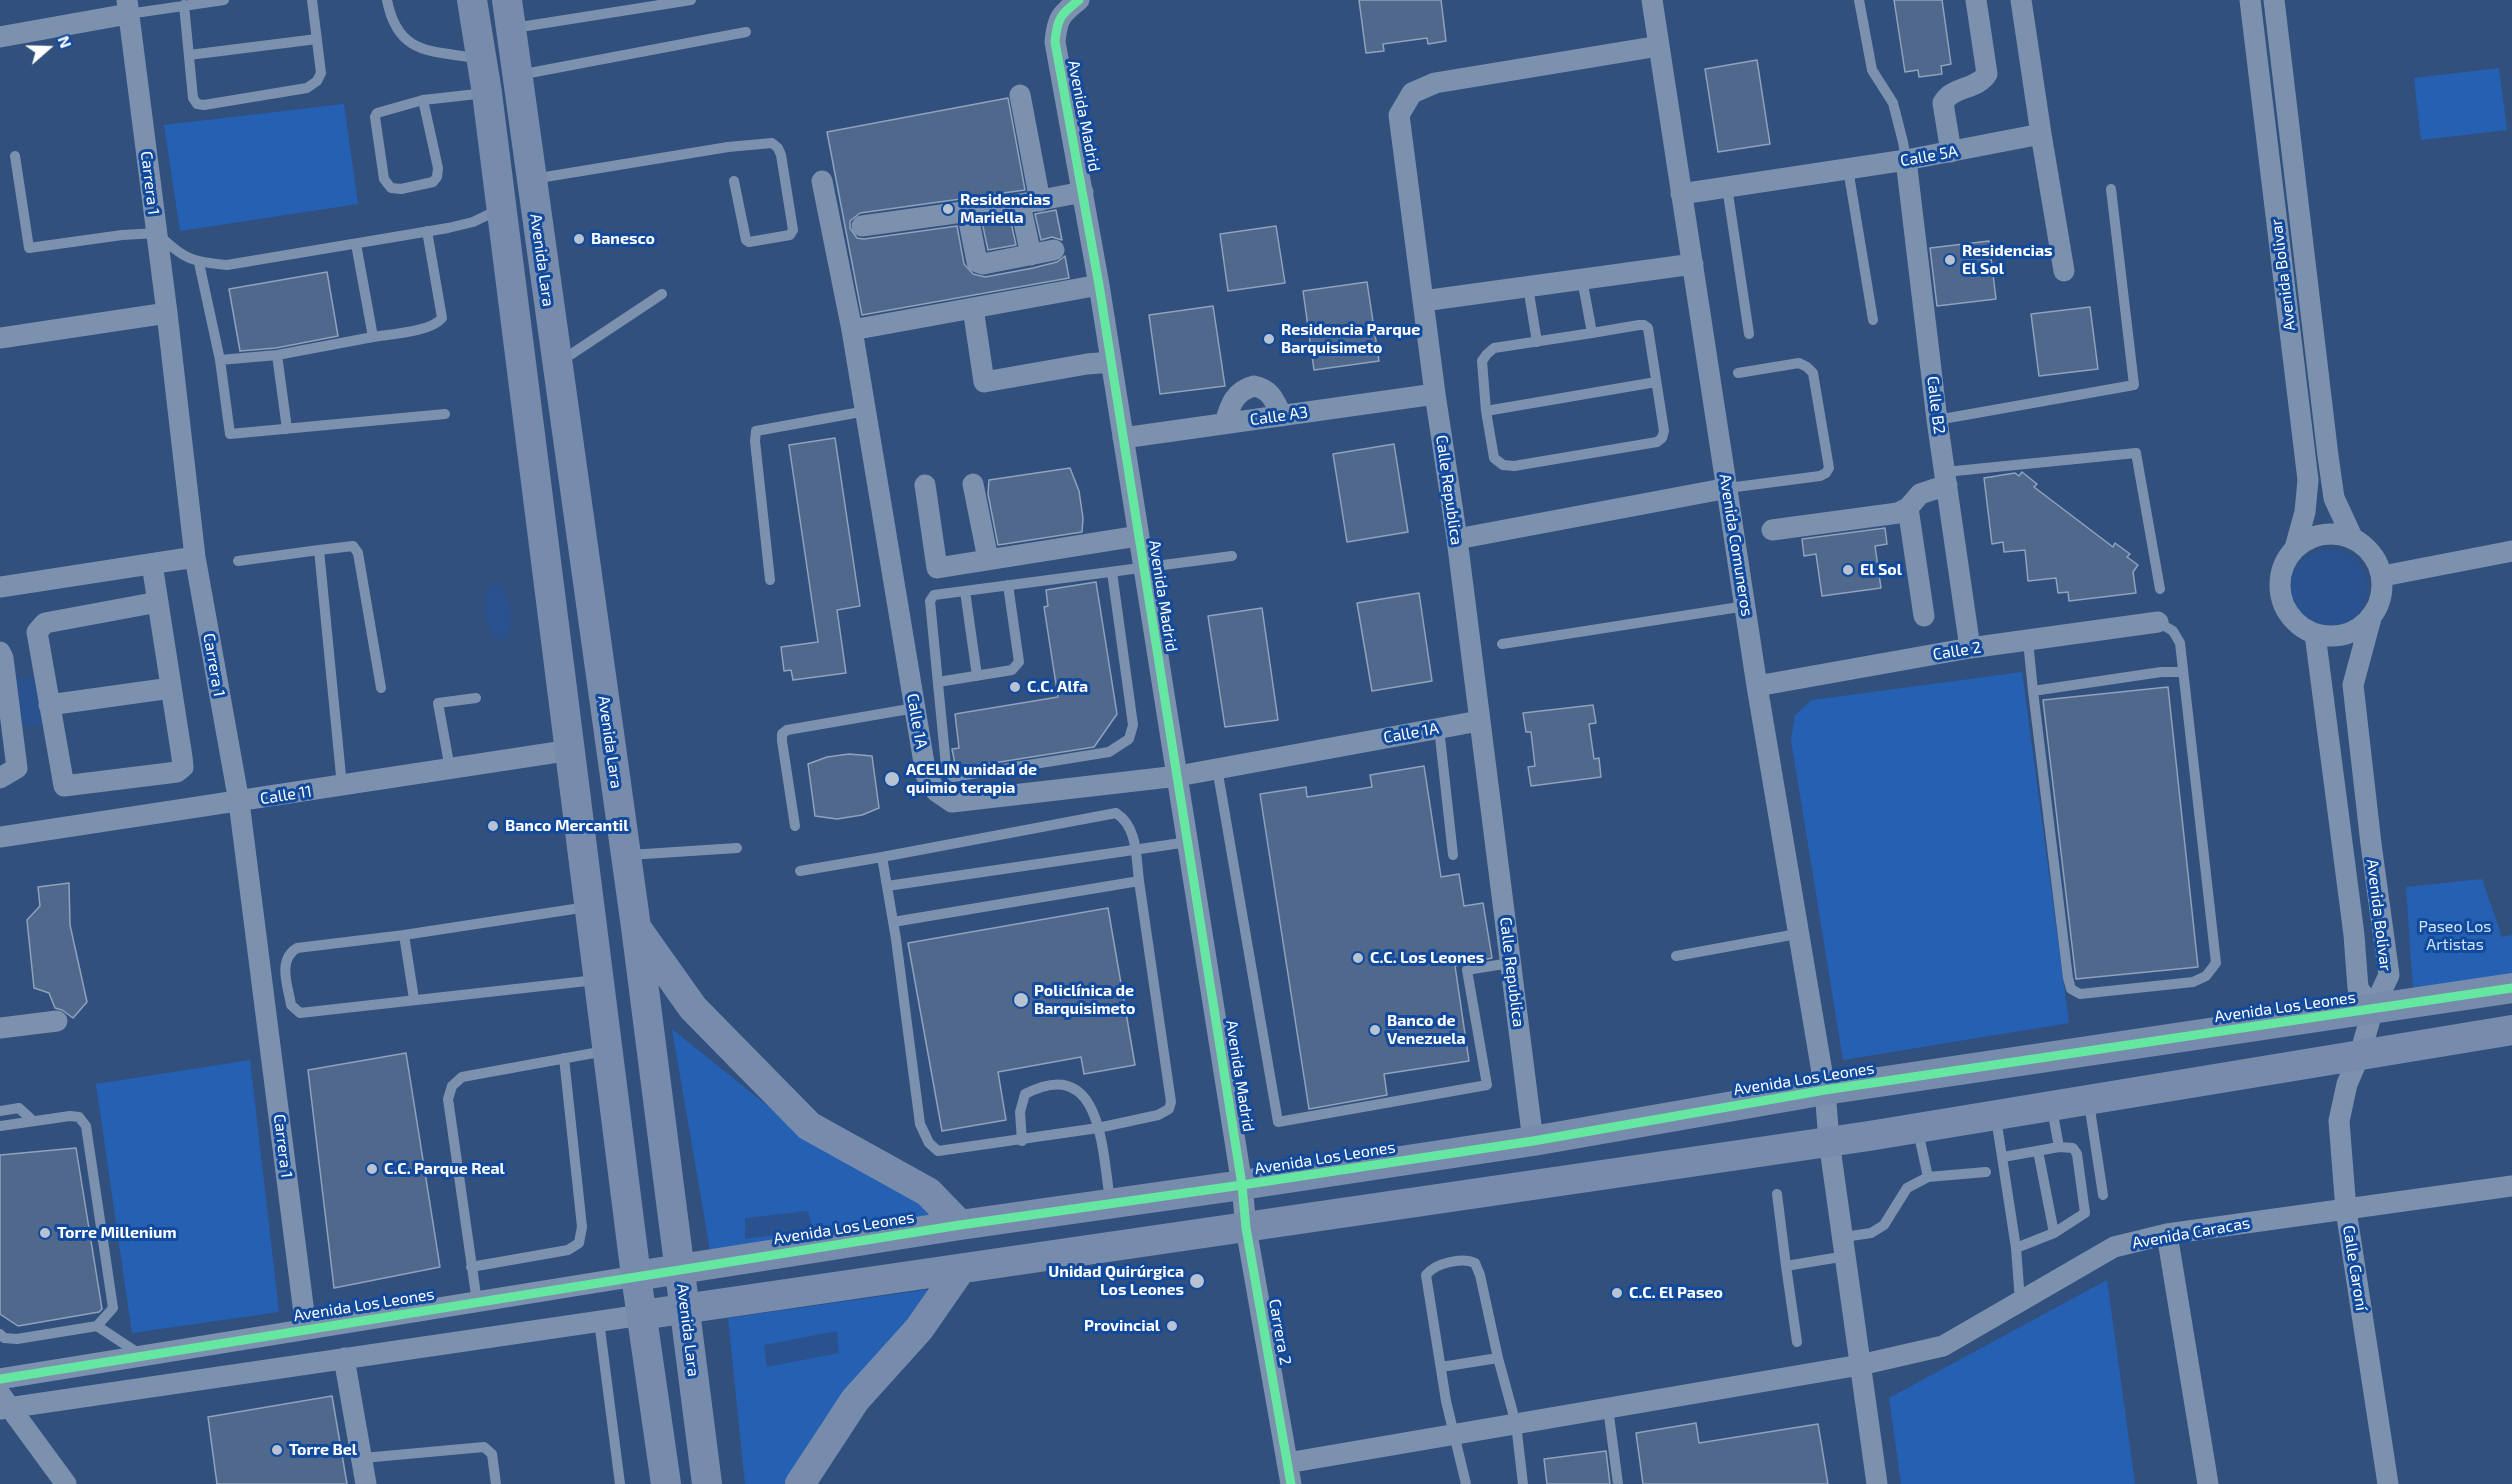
<!DOCTYPE html>
<meta charset="utf-8">
<style>
body{margin:0}
#map{position:relative;width:2512px;height:1484px;overflow:hidden;background:#31507e;font-family:"Exo 2",sans-serif}
canvas{display:block}
.north{position:absolute;left:18px;top:18px;width:60px;height:60px;-webkit-text-stroke:4px #114a9d;paint-order:stroke;rotate:70deg;font-size:16px;font-weight:700;line-height:24px;text-align:center;color:#fff}
.north::after{content:'';display:block;margin:auto;width:21px;height:27px;background:#fff;clip-path:polygon(50% 0,100% 100%,50% 72%,0 100%)}
</style>
<div id="map">
<canvas width="2512" height="1484"></canvas>
<div class="north">N</div>
</div>
<script>
const c = document.querySelector('canvas').getContext('2d');
c.lineJoin = 'round';
function fillPath(path, color) { c.fillStyle = color; c.fill(path, 'evenodd'); }
function trace(path, color, width, dash) { c.strokeStyle = color; c.lineWidth = width; c.lineCap = dash ? 'butt' : 'round'; c.setLineDash(dash || []); c.stroke(path); }
function label(font, color, halo, rows, align = 'center') {
  c.font = font + ' "Exo 2",sans-serif'; c.lineWidth = 6; c.setLineDash([]); c.textBaseline = 'middle'; c.strokeStyle = halo; c.fillStyle = color; for (const [text, x, y, turn = 0] of rows) {
    c.save(); c.translate(x, y); c.rotate((+turn || 0) * Math.PI / 180); c.textAlign = isNaN(turn) ? turn : align; if (halo) c.strokeText(text, 0, 0); c.fillText(text, 0, 0); c.restore();
  }
}
const green = new Path2D(`
 M2499,68L2507,130L2421,140L2414,78Z
 M344,104L358,204L180,231L164,125Z
 M2022,672L2069,1023L1843,1060L1791,740L1795,715L1812,700Z
 M2482,879L2502,937L2512,935V973L2413,989L2406,887Z
 M672,1029L784,1119L939,1216L711,1256Z
 M250,1060L279,1312L132,1333L96,1084Z
 M2107,1280L2135,1484H1901L1889,1398Z
 M939,1288L824,1419L788,1484H745L728,1318Z`);
const water = new Path2D(`
 M2290 588a39 39 0 1 1 78 0a39 39 0 1 1-78 0Z
 M500,585C510,601 516,621 506,638L497,639C484,622 483,607 489,586Z
 M35,676L43,724L23,727L16,679Z
 M808,1211L813,1230L745,1239V1218Z
 M837,1331L839,1353L767,1367L764,1345Z`);
const building = new Path2D(`
 M1359,0H1441L1446,41L1428,44L1427,38L1383,44L1384,51L1366,53Z
 M1894,0H1942L1951,64L1941,66L1942,74L1919,77L1918,70L1905,72Z
 M1757,60L1770,144L1718,152L1705,69Z
 M1008,98L1025,190L860,213L850,221V228L857,238L864,239L957,226L964,264L973,274L985,277L1033,268L1057,262L1065,256L1069,278L862,315L827,132Z
 M1056,210L1062,240L1052,237L1041,240L1035,214Z
 M1010,218L1016,245L988,250L982,222Z
 M1276,226L1285,283L1228,291L1220,234Z
 M1989,241L1996,299L1937,306L1930,248Z
 M327,272L338,336L276,348L240,351L229,289Z
 M1367,282L1379,361L1314,370L1303,291Z
 M1213,306L1225,386L1160,394L1149,315Z
 M2090,307L2098,369L2039,376L2031,314Z
 M835,438L860,606L837,610L846,673L793,680L791,670L784,671L781,647L818,642L789,445Z
 M1394,444L1408,532L1347,542L1333,454Z
 M1070,468L1079,491L1083,518L1082,532L998,545L988,494L989,480Z
 M2022,472L2037,484L2034,487L2113,547L2115,543L2130,554L2127,557L2138,565L2133,572L2136,593L2069,601L2068,592L2058,593L2056,578L2028,581L2025,550L2004,552L2003,542L1992,544L1984,478L2015,473L2019,476Z
 M1885,528L1887,544L1875,546L1881,588L1822,596L1816,554L1804,556L1802,539Z
 M1096,582L1117,714L1094,747L956,769L952,749L959,748L955,714L1058,697L1044,607L1048,606L1046,590Z
 M1419,593L1432,681L1372,691L1357,603Z
 M1262,608L1278,720L1225,727L1208,616Z
 M2168,687L2198,967L2076,979L2043,700Z
 M1593,705L1596,723L1589,724L1594,759L1599,758L1601,777L1531,786L1528,767L1535,766L1531,732H1526L1523,713Z
 M849,754L872,756L879,808L862,815L837,819L815,816L808,764L827,757Z
 M1424,766L1441,877L1459,874L1464,906L1483,903L1492,958L1455,966L1469,1061L1384,1074L1387,1095L1309,1109L1260,794L1306,787L1307,797L1372,787L1370,775Z
 M69,883L70,925L87,1002L73,1018L62,1010L55,1008L49,993L34,988L27,920L40,906L38,887Z
 M1108,908L1135,1065L1084,1074L1081,1057L998,1072L1006,1120L942,1131L908,943Z
 M406,1053L440,1267L334,1288L308,1070Z
 M76,1148L102,1309L99,1312L18,1326L0,1314V1155Z
 M332,1396L347,1484H217L208,1417Z
 M1696,1423L1699,1443L1818,1424L1828,1484H1643L1636,1433Z
 M1606,1451L1610,1484H1547L1544,1459Z`);
const lane = new Path2D(`
 M387,0C398,57 433,50 480,59
 M1859,0L1872,70L1893,103L1903,142L1906,160
 M184,5L193,98L197,104L204,105L307,88L317,81L321,73L312,0
 M128,14L224,0
 M514,28L691,0
 M189,55L317,39
 M519,75L746,32
 M423,100L438,168L437,177L433,182L401,189L391,188L384,179L375,117L377,113L423,100L486,93
 M15,156L29,248L122,235L157,233C182,258 191,262 227,265L448,228L473,222L498,210
 M1848,169L1873,320
 M533,179L728,147L772,143L778,148L781,155L793,230L790,235L749,242L746,240L734,181
 M1727,187L1749,334
 M356,244L373,337C391,334 431,332 442,318L427,231
 M199,263L220,360L277,355L373,337
 M1582,279L1592,333L1639,325H1644L1648,328L1664,431L1662,438L1657,442L1514,466L1503,465L1494,458L1486,411L1482,361L1487,354L1494,348L1592,333
 M1528,287L1537,342
 M277,355L287,429
 M220,360L230,434L445,414
 M561,361L662,294
 M1486,411L1656,382
 M1937,420L2134,385L2111,189
 M1945,472L2136,453L2160,589
 M1728,488L1820,476L1826,473L1829,468L1813,373L1807,367L1799,363L1738,373
 M238,561L319,550
 M1112,572L1133,725L1129,739L1109,752L953,777L948,772L946,766L930,601L934,595L1232,556
 M770,580L755,441L756,431L866,411
 M965,591L977,676
 M2028,641L2033,691L2161,672H2182
 M1502,644L1746,606
 M938,682L1012,670L1019,662L1008,585
 M2033,691L2068,978L2071,989L2080,994L2193,982L2206,976L2216,963L2180,643L2173,631L2158,622
 M1439,728L1453,855
 M1217,768L1278,1122L1487,1085L1467,970L1510,963
 M450,769L438,703L476,698
 M342,786L319,550L353,546L358,553L381,688
 M795,826L782,741V734L787,730L915,708
 M629,855L737,848
 M800,871L882,857
 M887,886L1188,842
 M587,907L404,935L297,948C277,960 288,986 291,1005L300,1013L596,980
 M893,922L1139,881C1136,858 1138,827 1116,813L882,857L896,939L920,1124L929,1143L938,1151L1098,1128L1158,1115L1169,1109L1171,1102L1139,881
 M404,935L414,999
 M1676,956L1797,934
 M2089,1103L2103,1195
 M0,1111L19,1108L33,1121
 M1996,1118L2016,1248L2054,1233L2085,1213L2077,1154L2073,1148L2059,1147L2052,1109
 M0,1126L70,1116L79,1117L86,1126L113,1308L97,1326L17,1339L4,1338L0,1334
 M1918,1131L1928,1177
 M1022,1141L1020,1112L1025,1094C1102,1054 1102,1150 1110,1200
 M2038,1151L2054,1233
 M2003,1157L2059,1147
 M1777,1194L1786,1266L1846,1256
 M1844,1237L1871,1233L1884,1225L1907,1188L1928,1177L1986,1172
 M2016,1248L2020,1301
 M1786,1266L1797,1342
 M471,1267L568,1250L579,1243L582,1227L564,1058
 M477,1302L448,1099L452,1086L462,1077L605,1051
 M599,1321L620,1484
 M97,1326L141,1355
 M1441,1367L1498,1358
 M1608,1408L1618,1484
 M363,1458L484,1447L492,1454L496,1484
 M1466,1484L1446,1401L1426,1275C1435,1263 1462,1257 1475,1263L1480,1275L1498,1358L1516,1424L1523,1484`);
const street = new Path2D(`
 M127,0L167,313L195,557L239,802L306,1329
 M1079,0C1061,14 1057,18 1055,42L1099,285L1242,1185L1246,1228L1291,1484
 M1652,0L1757,686L1825,1090L1829,1141L1877,1484
 M2250,0L2308,480L2305,512L2295,548
 M2274,0L2328,456L2334,498L2352,537
 M0,37L128,14
 M1020,95L1040,201
 M2041,134L2064,271
 M1951,152L1943,103C1952,86 1977,90 1987,74L1976,0
 M1906,160L1937,420L1970,648
 M822,181L852,330
 M1681,194L1906,160L2041,134L2021,0
 M1020,204L1031,255
 M967,211L977,262L983,264L1054,250
 M862,226L1020,204L1083,192
 M1099,285L852,330L926,775L936,791L952,802L1178,776L1479,721
 M1423,301L1693,264
 M973,308L984,382L1087,364L1111,362
 M0,338L167,313
 M1225,423C1230,406 1234,391 1254,386C1271,389 1275,402 1282,416
 M1123,438L1435,394
 M973,484L988,559
 M925,485L937,568L1138,536
 M1908,508L1924,616
 M1772,530L1898,513L1908,508L1920,494L1947,485
 M2280 585a51 51 0 1 1 102 0a51 51 0 1 1-102 0Z
 M1457,539L1728,488
 M152,564L182,757L183,767L177,772L64,786L37,632L45,623L158,602
 M2383,576L2512,551
 M0,587L195,557
 M2371,618L2353,685L2371,844L2389,975L2373,1009L2360,1054L2347,1084L2339,1121L2346,1210L2388,1484
 M2315,634L2354,935L2358,988L2373,1009
 M0,652L3,658L17,768L0,778
 M1757,686L1970,648L2158,622
 M49,705L171,688
 M0,837L571,750
 M0,1028L57,1021
 M1533,1141L1457,539L1435,394L1399,115L1412,93L1435,83L1659,46
 M2167,1234L2208,1484
 M344,1358L366,1484
 M0,1379L636,1276
 M0,1394L66,1484
 M0,1409L642,1315
 M1287,1463L1860,1365L1943,1346L2114,1247L2167,1234L2512,1186`);
const secondary = new Path2D(`
 M472,0L487,93L636,1276L666,1484
 M507,0L636,927L707,1484
 M637,929L693,1008L809,1126L928,1192L960,1225
 M636,1276L960,1225L1242,1185L1533,1141L1825,1090L2512,988
 M642,1315L1869,1136L2512,1030
 M800,1484L855,1400L919,1329L960,1270`);
const cycleway = new Path2D(`
 M1079,0C1061,14 1057,18 1055,42L1099,285L1242,1185L1246,1228L1291,1484
 M0,1379L960,1225L1242,1185L1533,1141L1825,1090L2512,988`);
const markers = [
 [948,209,6,"#b7c2d2"],
 [579,239,6,"#b7c2d2"],
 [1950,260,6,"#b7c2d2"],
 [1269,339,6,"#b7c2d2"],
 [1848,570,6,"#b7c2d2"],
 [1015,687,6,"#b7c2d2"],
 [892,779,8,"#b7c2d2"],
 [493,826,6,"#b7c2d2"],
 [1358,958,6,"#b7c2d2"],
 [1021,1000,8,"#b7c2d2"],
 [1375,1030,6,"#b7c2d2"],
 [372,1169,6,"#b7c2d2"],
 [45,1233,6,"#b7c2d2"],
 [1197,1281,8,"#b7c2d2"],
 [1617,1293,6,"#b7c2d2"],
 [1172,1326,6,"#b7c2d2"],
 [277,1450,6,"#b7c2d2"]
];
const streetNames = [
 ["Avenida Madrid",1084,116,79],
 ["Calle 5A",1929,156,-10],
 ["Carrera 1",150,183,83],
 ["Avenida Lara",542,260,82],
 ["Avenida Bolivar",2283,275,-97],
 ["Calle B2",1936,405,83],
 ["Calle A3",1279,416,-8],
 ["Calle Republica",1449,490,82],
 ["Avenida Comuneros",1736,545,81],
 ["Avenida Madrid",1163,596,81],
 ["Calle 2",1957,651,-9],
 ["Carrera 1",214,665,80],
 ["Calle 1A",917,721,80],
 ["Calle 1A",1411,733,-10],
 ["Avenida Lara",610,742,82],
 ["Calle 11",286,795,-9],
 ["Avenida Bolivar",2379,915,83],
 ["Calle Republica",1512,972,83],
 ["Avenida Los Leones",2285,1007,-8],
 ["Avenida Madrid",1240,1076,81],
 ["Avenida Los Leones",1804,1079,-9],
 ["Carrera 1",283,1146,83],
 ["Avenida Los Leones",1325,1158,-9],
 ["Avenida Los Leones",844,1228,-9],
 ["Avenida Caracas",2191,1233,-10],
 ["Calle Caroní",2355,1268,81],
 ["Avenida Los Leones",364,1305,-9],
 ["Avenida Lara",688,1330,83],
 ["Carrera 2",1280,1332,80]
];
const poiNames = [
 ["Residencias",960,200],
 ["Mariella",960,218],
 ["Banesco",591,239],
 ["Residencias",1962,251],
 ["El Sol",1962,269],
 ["Residencia Parque",1281,330],
 ["Barquisimeto",1281,348],
 ["El Sol",1860,570],
 ["C.C. Alfa",1027,687],
 ["ACELIN unidad de",906,770],
 ["quimio terapia",906,788],
 ["Banco Mercantil",505,826],
 ["C.C. Los Leones",1370,958],
 ["Policlínica de",1034,991],
 ["Barquisimeto",1034,1009],
 ["Banco de",1387,1021],
 ["Venezuela",1387,1039],
 ["C.C. Parque Real",384,1169],
 ["Torre Millenium",57,1233],
 ["Unidad Quirúrgica",1184,1272,"right"],
 ["Los Leones",1184,1290,"right"],
 ["C.C. El Paseo",1629,1293],
 ["Provincial",1160,1326,"right"],
 ["Torre Bel",289,1450]
];
const parkNames = [
 ["Paseo Los",2455,927],
 ["Artistas",2455,945]
];
fillPath(green, '#2660b3');
fillPath(water, '#29528e');
fillPath(building, '#4f688c');
trace(building, '#90a2bc', 1.5);
trace(lane, '#7c91ae', 10);
trace(street, '#7c91ae', 21);
trace(secondary, '#778cac', 30);
trace(cycleway, '#66e7a1', 9);
for (const [x, y, r, color] of markers) { const dot = new Path2D(); dot.arc(x, y, r, 0, 2 * Math.PI); c.fillStyle = color; c.fill(dot); trace(dot, '#114a9d', 2); }
label('16px', '#fff', '#114a9d', streetNames);
label('bold 16px', '#fff', '#114a9d', poiNames, 'left');
label('16px', '#cfe3fe', '#114a9d', parkNames);
</script>
